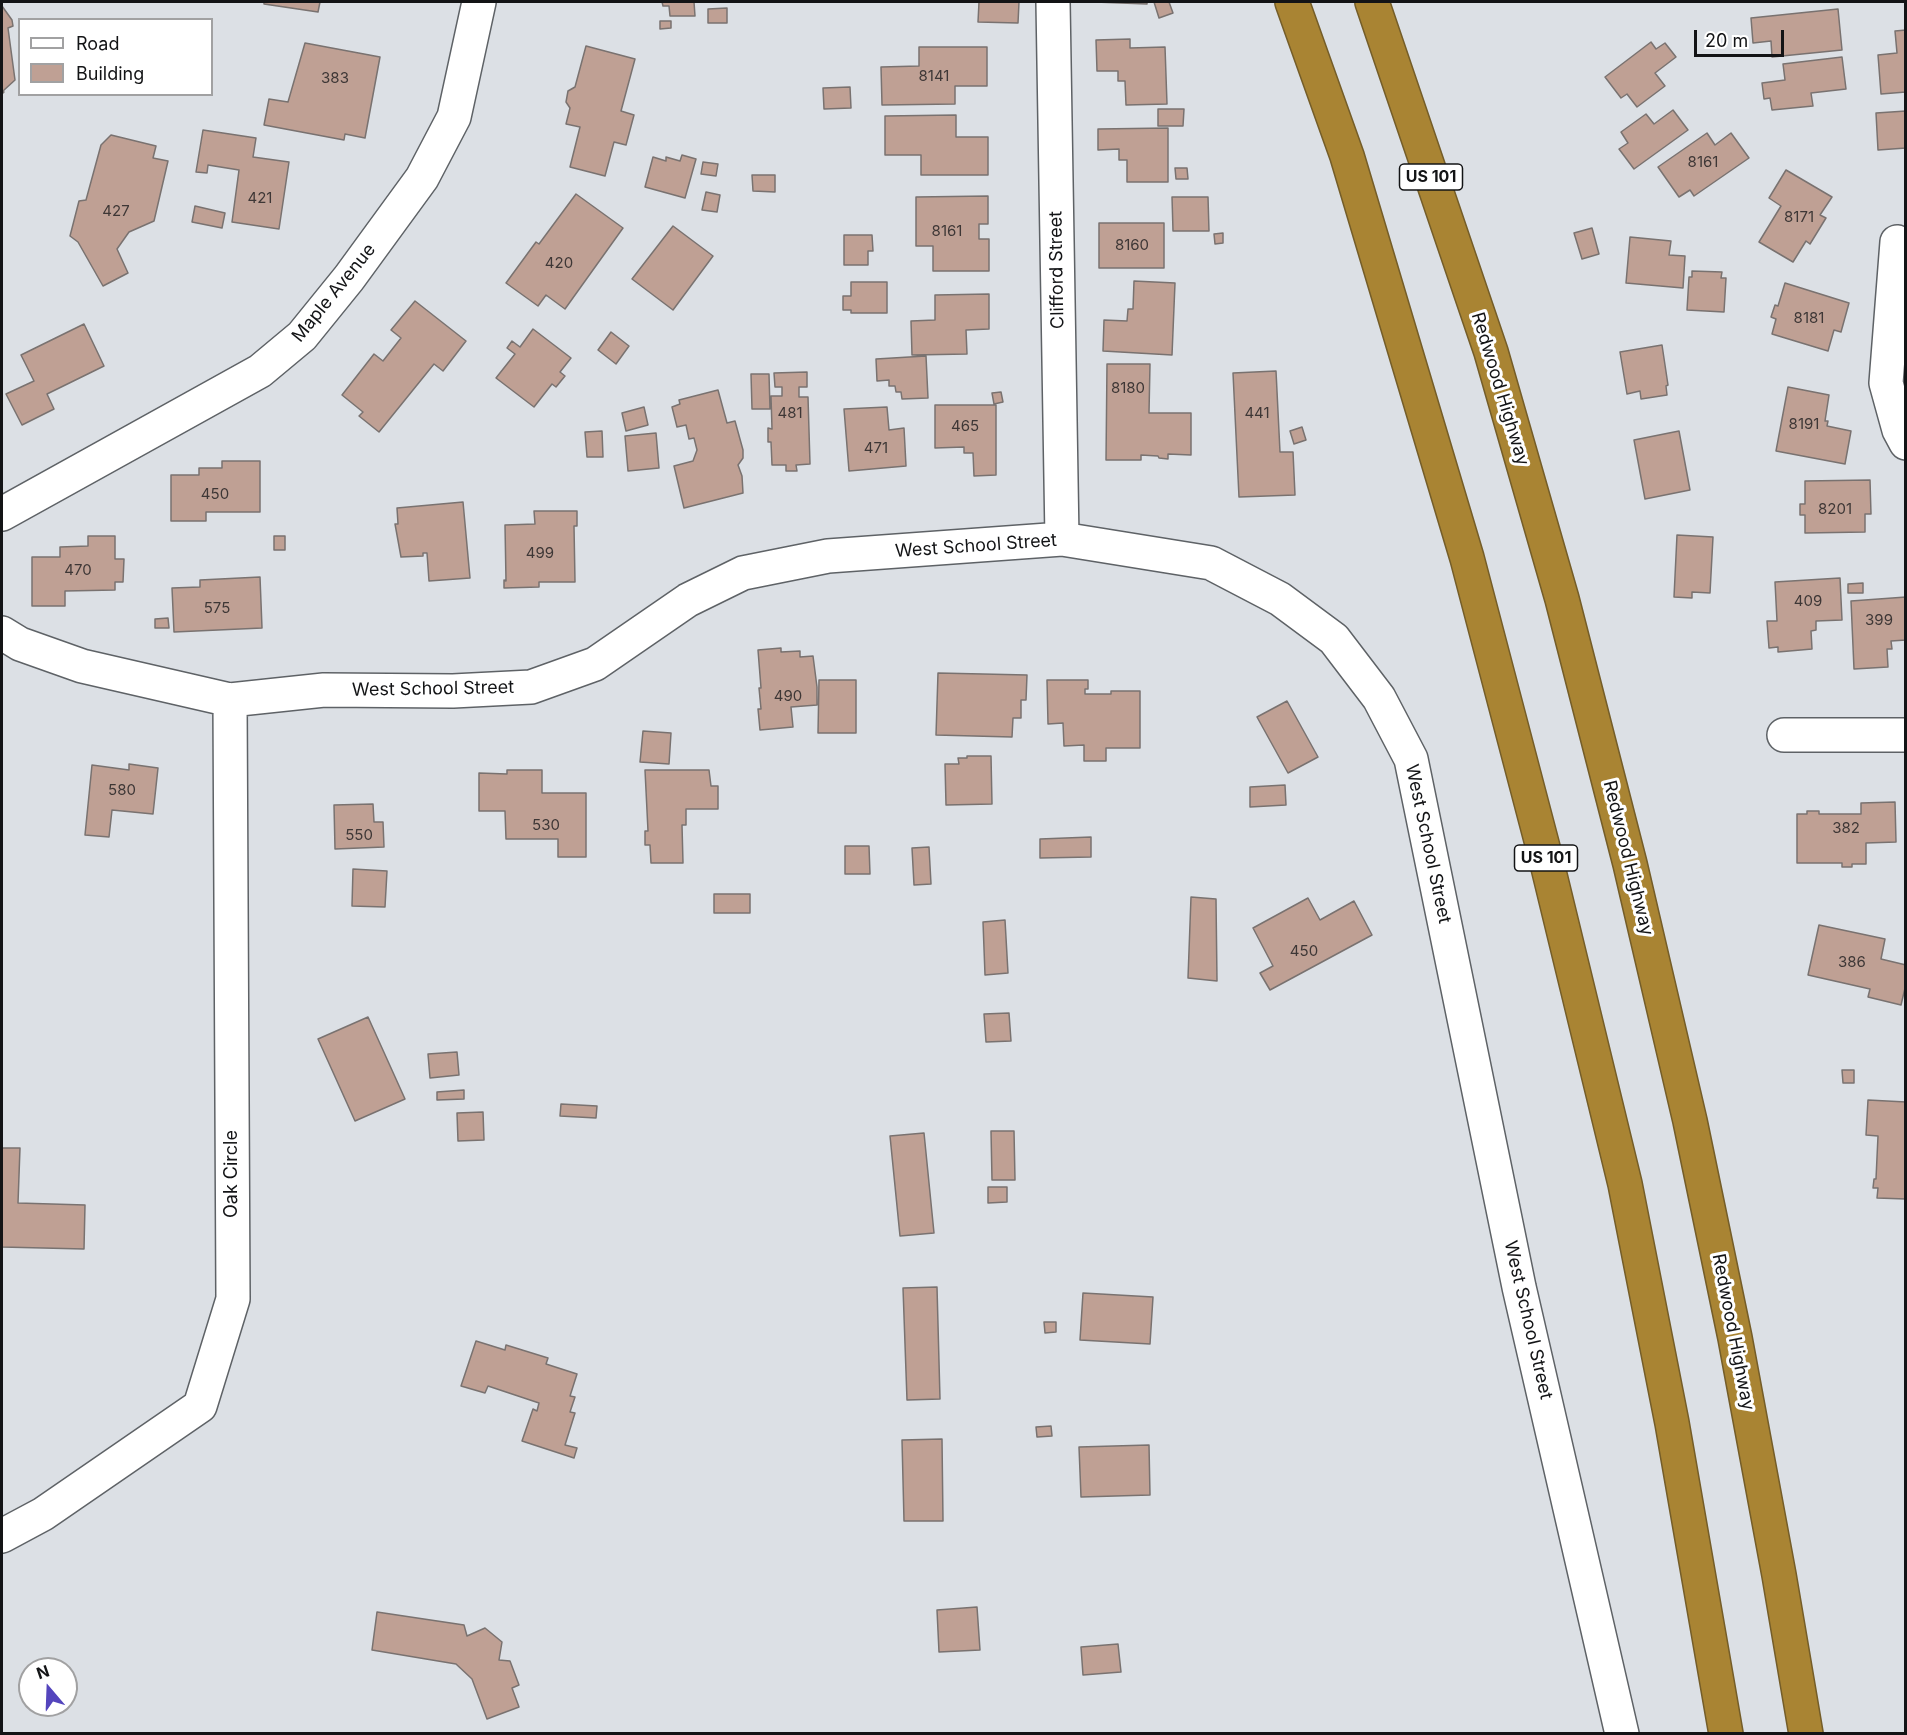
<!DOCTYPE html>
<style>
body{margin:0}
#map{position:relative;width:1907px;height:1735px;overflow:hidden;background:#dce0e5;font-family:Inter,sans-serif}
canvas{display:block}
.frame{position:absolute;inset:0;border:3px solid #131416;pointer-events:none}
.legend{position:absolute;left:18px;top:18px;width:195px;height:78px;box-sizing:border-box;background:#fff;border:2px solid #a1a1a2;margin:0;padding:8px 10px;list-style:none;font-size:18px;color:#131416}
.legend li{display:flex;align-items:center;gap:12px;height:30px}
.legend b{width:30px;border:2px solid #a1a1a2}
.north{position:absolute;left:18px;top:1657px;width:60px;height:60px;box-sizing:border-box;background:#fff;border:2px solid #a1a1a2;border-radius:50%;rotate:341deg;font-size:16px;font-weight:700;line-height:24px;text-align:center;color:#131416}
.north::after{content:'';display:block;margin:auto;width:21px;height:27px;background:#5445bd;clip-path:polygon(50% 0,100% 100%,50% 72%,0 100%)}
.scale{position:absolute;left:1694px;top:30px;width:90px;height:27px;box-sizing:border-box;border:3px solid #131416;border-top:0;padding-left:8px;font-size:18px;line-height:21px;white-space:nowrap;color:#131416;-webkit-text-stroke:4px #fff;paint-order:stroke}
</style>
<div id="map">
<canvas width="1907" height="1735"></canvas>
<div class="frame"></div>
<ul class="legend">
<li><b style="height:8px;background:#fff"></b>Road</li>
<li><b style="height:16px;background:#bfa094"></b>Building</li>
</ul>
<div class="north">N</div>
<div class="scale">20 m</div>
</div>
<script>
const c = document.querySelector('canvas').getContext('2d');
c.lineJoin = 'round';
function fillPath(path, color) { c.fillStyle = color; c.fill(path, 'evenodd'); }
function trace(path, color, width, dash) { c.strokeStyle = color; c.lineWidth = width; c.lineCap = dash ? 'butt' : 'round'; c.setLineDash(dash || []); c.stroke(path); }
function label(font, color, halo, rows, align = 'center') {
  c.font = font + ' Inter,sans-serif'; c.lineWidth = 6; c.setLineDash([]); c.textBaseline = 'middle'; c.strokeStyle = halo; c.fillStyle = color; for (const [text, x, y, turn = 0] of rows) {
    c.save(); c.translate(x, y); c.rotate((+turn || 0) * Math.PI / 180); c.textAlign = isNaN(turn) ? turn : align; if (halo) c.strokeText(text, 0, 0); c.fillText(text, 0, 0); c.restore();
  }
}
const building = new Path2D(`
 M264,2H320L318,12L264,4Z
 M662,2H694L695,16H670L669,6H663Z
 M979,2H1019L1018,23L978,22Z
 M1095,2H1147V4Z
 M1154,2H1169L1173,13L1159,18Z
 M2,6L12,20L13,26L8,28L15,80L3,91L4,92L2,94Z
 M727,8V23H708V9Z
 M1838,9L1842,50L1772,57L1771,41L1753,43L1751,18Z
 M660,21H671V28L660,29Z
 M1906,30V92L1881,94L1878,55L1897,53L1895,31Z
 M1130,39V48L1165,47L1167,104L1126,105L1125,81H1118V71H1097L1096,40Z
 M1651,42L1656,49L1665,43L1676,57L1655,73L1665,86L1637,107L1627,94L1621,98L1605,77Z
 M305,43L380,57L365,138L345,134L344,140L264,125L269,99L288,102Z
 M586,46L635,59L621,111L634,115L626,145L614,142L605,176L570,167L580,127L566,124L570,108L566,102L568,91L575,87Z
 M919,47H987V86H955V104L882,105L881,67L919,66Z
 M1842,57L1846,89L1811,93L1813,106L1772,110L1770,98L1764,99L1762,83L1785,80L1783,64Z
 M850,87L851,108L824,109L823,88Z
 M1158,109H1184L1183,126H1158Z
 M1673,110L1688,130L1634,169L1619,149L1628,143L1621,132L1646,114L1654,124Z
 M1906,111V148L1878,150L1876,113Z
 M956,115V137H988V175H921V155H885V116Z
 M1168,128V182H1127V160H1119V149L1098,150V129Z
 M203,130L256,138L253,157L289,162L279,229L232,222L239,170L208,165L207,173L196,172Z
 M1707,133L1715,145L1731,133L1749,158L1694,196L1690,190L1679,197L1658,167Z
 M111,135L156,146L153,158L168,161L154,221L129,232L117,249L128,273L103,286L78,242L70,236L79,201L86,200L101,145Z
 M682,155L696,159L685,198L645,187L653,157L666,161V157L680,161Z
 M703,162L718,164L716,176L701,174Z
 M1175,168H1187L1188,179H1176Z
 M1786,170L1832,197L1820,215L1826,218L1810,244L1806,241L1793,262L1759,242L1781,206L1769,198Z
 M752,175H775V192L753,191Z
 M706,192L720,195L717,212L702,210Z
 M576,194L623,228L565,309L546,295L538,306L506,283L536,242L539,244Z
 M988,196V224H979V239H989V271H933V246H916V197Z
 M1172,197H1208L1209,231H1173Z
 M195,206L225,213L222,228L192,222Z
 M1099,223H1164V268H1099Z
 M673,226L713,256L673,310L632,279Z
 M1592,228L1599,254L1582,259L1574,233Z
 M1223,233V243L1215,244L1214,234Z
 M844,235H872L873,251H868V265H844Z
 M1630,237L1671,241L1669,255L1685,256L1683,288L1626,283Z
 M1692,271L1722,272L1721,278H1726L1724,312L1687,310L1689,277H1692Z
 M1134,281L1175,283L1172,355L1103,351L1104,320L1127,321L1128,309H1133Z
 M851,282H887V313H851V310H843V296H851Z
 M1785,283L1849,303L1841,332L1834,330L1828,351L1772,334L1776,319L1771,317L1775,305L1778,306Z
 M989,294V329L966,330L967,354L912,355L911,321L935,320V295Z
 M415,301L466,341L443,371L434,364L379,432L359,416L363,412L342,395L374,354L383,361L401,338L391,330Z
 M84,324L104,366L47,394L54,409L22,425L6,394L34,381L21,355Z
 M533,329L571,358L560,372L565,376L556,387L552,384L534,407L496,378L515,354L507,348L512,341L520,347Z
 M611,332L629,346L616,364L598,350Z
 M1662,345L1668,385L1666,386L1667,395L1641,399L1640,391L1627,394L1620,352Z
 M926,356L928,398L902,399L901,392H896L895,386H889V380L877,381L876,359Z
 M1107,364H1150L1149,413H1191V455L1168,454V459L1159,458L1158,456L1141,455V460H1106Z
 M1276,371L1280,452H1293L1295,495L1239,497L1233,373Z
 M807,372V387H799V397H808L810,464L796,465L797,471H786V465H772L771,442H768V428L772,429L771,396H782V387H775L774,373Z
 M751,374H769L770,409H752Z
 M1788,387L1829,395L1825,421H1828L1827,426L1851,431L1845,464L1776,451Z
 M718,390L727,423L735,421L743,450V458L738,465L742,476L743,493L684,508L674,466L693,461L697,450L694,438L689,439L686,425L677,427L672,407L680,404L679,400Z
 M1001,392L1003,402L994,404L992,393Z
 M935,405H996V475L974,476L973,453H964V447L935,448Z
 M644,407L648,425L626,431L622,413Z
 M887,407L889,430L904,428L906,466L849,471L844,409Z
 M1302,427L1306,440L1294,444L1290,431Z
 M602,431L603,457H587L585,432Z
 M1679,431L1690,490L1645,499L1634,440Z
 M656,433L659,468L628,471L625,436Z
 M222,461H260V512H206V521H171V475H199V468H222Z
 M1870,480L1871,514H1865V532L1805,533V515H1800V504H1805V481Z
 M463,502L470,578L429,581L427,553H423V556L401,557L395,524H398L397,508Z
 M534,511H577V526H574L575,582H539V587L504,588V580L506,581L505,525L535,524Z
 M1677,535L1713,537L1710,593L1692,592V598L1674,597Z
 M88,536H115V559H124L123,582H115V590L65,591V606H32V557H60V547L88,546Z
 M274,536H285V550H274Z
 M260,577L262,628L174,632L172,588L200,587V580Z
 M1840,578L1842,620L1816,621V630L1811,631L1812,649L1778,652V647L1769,648L1767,621H1777L1775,582Z
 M1863,583V593H1848V584Z
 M1906,597V640L1891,641L1892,649H1887L1888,667L1854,669L1851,601Z
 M168,618L169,628H155V619Z
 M781,648V652L800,651V657L813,656L817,687V705L791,707L793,727L760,730L758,709H761L759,688H761L758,650Z
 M938,673L1027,675L1026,700H1021V718H1013L1012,737L936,735Z
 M819,680H856V733H818Z
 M1047,680H1088V689H1085V694H1111V691H1140V748H1106V761H1084V745L1064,746L1063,723L1048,724Z
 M1287,701L1318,757L1288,773L1257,717Z
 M643,731L671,733L669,764L640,762Z
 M967,756H991L992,804L946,805L945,764H959L958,758H967Z
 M129,764L158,768L153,814L112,810L109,837L85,835L92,765L129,770Z
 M507,770H542V793H586V857H558V839H506L505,811H479V773L507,774Z
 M645,770H709L711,786H718V809H686V825H682L683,863H651L650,845H645V831H648Z
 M1285,785L1286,805L1250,807V787Z
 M1895,802L1896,842L1866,843V864H1852V867H1842V863H1797V814H1807V811H1819V814H1861V803Z
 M373,804L374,822H383L384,847L335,849L334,805Z
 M1091,837V857L1040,858V839Z
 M845,846H869L870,874H845Z
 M929,847L931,884L914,885L912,848Z
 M353,869L387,871L385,907L352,906Z
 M714,894H750V913H714Z
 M1191,897L1216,899L1217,981L1188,978Z
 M1308,898L1320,920L1354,901L1372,935L1270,990L1260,973L1273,966L1253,928Z
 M1005,920L1008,973L985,975L983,922Z
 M1819,925L1885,939L1881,959L1906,965V984L1901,1005L1868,997L1870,989L1808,975Z
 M1009,1013L1011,1041L986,1042L984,1014Z
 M368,1017L405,1099L355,1121L318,1039Z
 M457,1052L459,1075L430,1078L428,1054Z
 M1842,1070H1854V1083H1843Z
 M464,1090V1099L437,1100V1092Z
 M1868,1100L1906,1102V1199L1877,1198L1878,1188H1873L1874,1179H1876L1878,1136L1866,1135Z
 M561,1104L597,1106L596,1118L560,1116Z
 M483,1112L484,1140L458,1141L457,1113Z
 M991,1131H1014L1015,1180H992Z
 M924,1133L934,1233L900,1236L890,1136Z
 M2,1148H20L18,1203L85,1205L84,1249L2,1247Z
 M988,1187H1007V1202L988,1203Z
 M937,1287L940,1399L907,1400L903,1288Z
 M1083,1293L1153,1297L1150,1344L1080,1340Z
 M1044,1322H1056V1332L1045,1333Z
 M476,1341L505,1350L506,1345L548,1358L546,1364L577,1374L570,1396L575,1397L570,1412L575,1413L565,1445L577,1448L574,1458L522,1441L533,1409L537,1411L539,1403L488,1386L485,1393L461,1386Z
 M1051,1426L1052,1436L1037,1437L1036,1427Z
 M942,1439L943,1521H904L902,1440Z
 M1149,1445L1150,1495L1081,1497L1079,1447Z
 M977,1607L980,1650L939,1652L937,1610Z
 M377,1612L464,1625L467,1636L485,1628L502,1642L499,1660L510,1661L519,1685L512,1688L519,1707L487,1719L472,1679L456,1664L372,1650Z
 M1118,1644L1121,1672L1083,1675L1081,1647Z`);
const minor = new Path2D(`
 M1053,2L1062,539
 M1897,242L1886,383L1899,430L1906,443
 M2,514L260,371L302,336L349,278L422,178L454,117L479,2
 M2,633L20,644L82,666L230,700L324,690L453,691L531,687L595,664L688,600L743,573L828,556L1062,539L1211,563L1280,599L1334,639L1379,698L1411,759L1519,1287L1622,1734
 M1784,735H1906
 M2,1536L43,1514L200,1406L233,1299L230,700`);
const highway = new Path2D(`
 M1292,2L1347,156L1467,558L1546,859L1625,1184L1672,1423L1726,1734
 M1372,2L1491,352L1562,599L1630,864L1690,1121L1735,1338L1779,1575L1806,1734`);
const numberNames = [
 ["8141",934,76],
 ["383",335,78],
 ["8161",1703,162],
 ["421",260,198],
 ["427",116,211],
 ["8171",1799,217],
 ["8161",947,231],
 ["8160",1132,245],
 ["420",559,263],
 ["8181",1809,318],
 ["8180",1128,388],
 ["481",790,413],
 ["441",1257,413],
 ["8191",1804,424],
 ["465",965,426],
 ["471",876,448],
 ["450",215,494],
 ["8201",1835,509],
 ["499",540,553],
 ["470",78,570],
 ["409",1808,601],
 ["575",217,608],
 ["399",1879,620],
 ["490",788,696],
 ["580",122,790],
 ["530",546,825],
 ["382",1846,828],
 ["550",359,835],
 ["450",1304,951],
 ["386",1852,962]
];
const shields = [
 [1431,177,63],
 [1546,858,63]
];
const shieldNames = [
 ["US 101",1431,177],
 ["US 101",1546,858]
];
const streetNames = [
 ["Clifford Street",1057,270,-91],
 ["Maple Avenue",334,293,-51],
 ["Redwood Highway",1500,389,73],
 ["West School Street",976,546,-4],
 ["West School Street",433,689,-1],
 ["West School Street",1428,844,78],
 ["Redwood Highway",1628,858,76],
 ["Oak Circle",232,1174,-90],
 ["West School Street",1528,1320,77],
 ["Redwood Highway",1733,1332,79]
];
fillPath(building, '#bfa094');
trace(building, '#797270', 1.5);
trace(minor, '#5e6266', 36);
trace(highway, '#745d29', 36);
trace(minor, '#fff', 33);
trace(highway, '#a98433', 33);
label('15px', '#3e3736', null, numberNames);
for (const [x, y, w] of shields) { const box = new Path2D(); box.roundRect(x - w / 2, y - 13, w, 26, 4.5); c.fillStyle = '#fff'; c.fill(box); trace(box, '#131416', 1.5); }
label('bold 16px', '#131416', null, shieldNames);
label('18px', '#131416', '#fff', streetNames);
</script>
